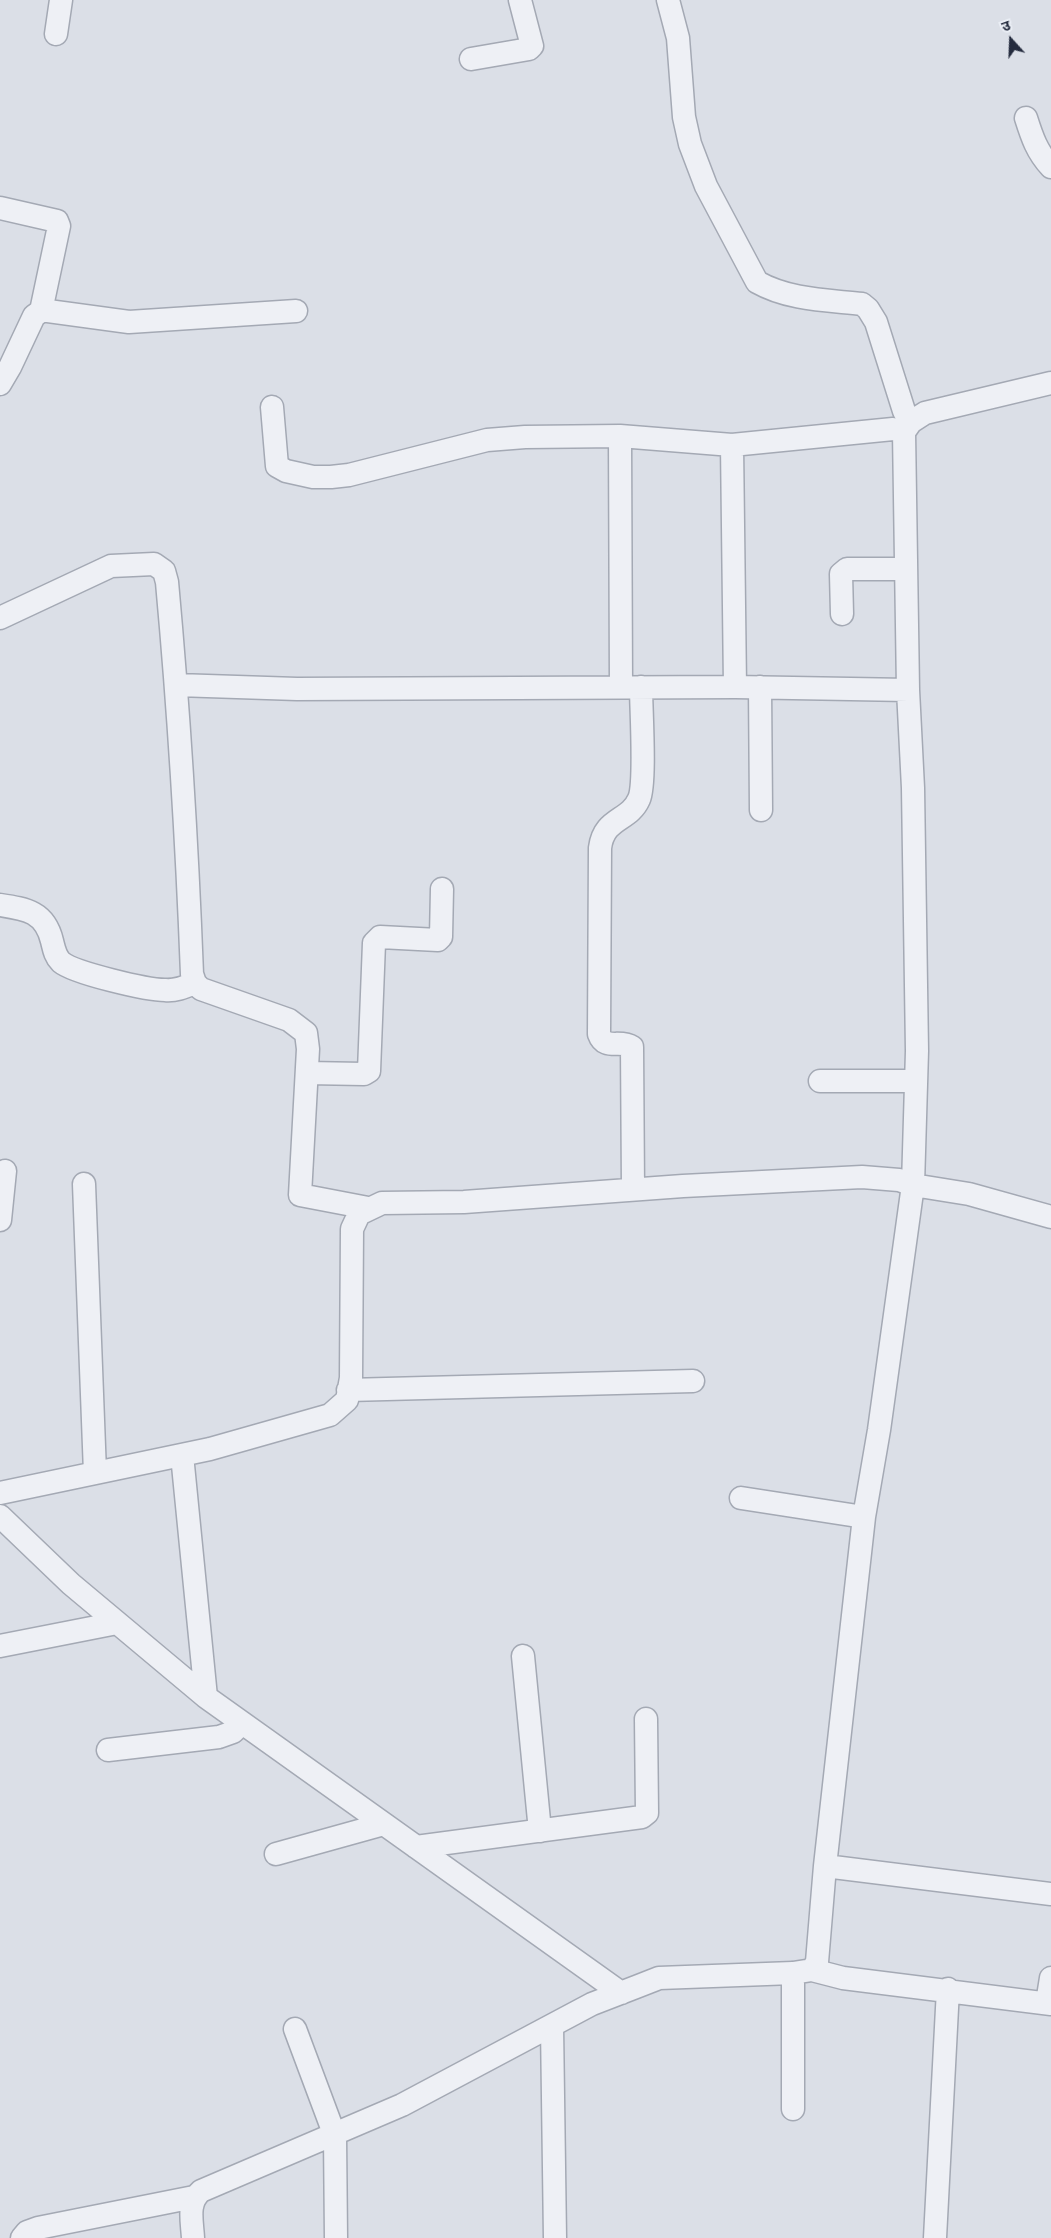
<!DOCTYPE html>
<meta charset="utf-8">
<style>
body{margin:0}
#map{position:relative;width:1051px;height:2238px;overflow:hidden;background:#dbdfe7;font-family:Manrope,"Noto Sans Devanagari",sans-serif}
canvas{display:block}
.north{position:absolute;left:986px;top:15px;width:50px;height:50px;-webkit-text-stroke:4px #eaeef5;paint-order:stroke;rotate:340deg;font-size:14px;font-weight:700;line-height:20px;text-align:center;color:#242b3e}
.north::after{content:'';display:block;margin:auto;width:18px;height:22px;background:#242b3e;clip-path:polygon(50% 0,100% 100%,50% 72%,0 100%)}
</style>
<div id="map">
<canvas width="1051" height="2238"></canvas>
<div class="north">उ</div>
</div>
<script>
const c = document.querySelector('canvas').getContext('2d');
c.lineJoin = 'round';
function trace(path, color, width, dash) { c.strokeStyle = color; c.lineWidth = width; c.lineCap = dash ? 'butt' : 'round'; c.setLineDash(dash || []); c.stroke(path); }
const minor = new Path2D(`
 M668,0L678,38L684,117L690,144L706,186L757,282C789,300 826,300 862,304L868,309L876,322L904,411L911,422
 M56,34L61,0
 M471,59L529,49L532,46L520,0
 M1026,118C1032,137 1037,152 1051,167
 M0,208L57,221L59,226L41,311
 M0,384L10,367L34,316L41,311H48L129,322L296,311
 M272,407L277,466L286,471L313,477H331L349,475L487,440L525,437L620,436L732,445L893,429L904,432
 M620,436L621,687
 M732,445L735,687
 M842,614L841,574L847,569H906
 M0,618L111,566L154,564L164,571L167,582C179,713 187,843 192,974L195,983L201,989L289,1020L306,1033L308,1049L300,1195L368,1208
 M177,685L297,689L735,687L908,690
 M760,687L761,810
 M0,905C27,909 45,912 52,941C54,949 55,956 61,962C74,973 147,990 165,990C176,991 185,987 195,983
 M307,1073L364,1074L369,1071L374,943L380,937L438,940L441,937L442,889
 M820,1081H916
 M84,1184L95,1473
 M633,1189L632,1047C620,1039 605,1051 599,1034L600,848C604,817 629,822 639,799C646,783 641,709 641,687
 M0,1220L5,1171
 M348,1390L693,1381
 M182,1455L206,1697
 M0,1493L210,1449L330,1415L347,1400L351,1378L352,1229L359,1214L382,1203L464,1202L683,1186L862,1177L899,1180L913,1185L969,1194L1051,1217
 M741,1498L864,1517
 M0,1516L71,1584L206,1697L621,1993
 M0,1646L117,1623
 M523,1656L540,1831
 M108,1750L219,1737L233,1732L242,1723
 M416,1847L642,1817L647,1813L646,1719
 M276,1854L384,1824
 M825,1866L1051,1894
 M812,1970L843,1978L1051,2004
 M1047,2003L1051,1978
 M552,2026L555,2238
 M295,2029L335,2136L336,2238
 M793,2109V1973
 M22,2238L27,2232L38,2228L194,2197
 M193,2238C192,2220 187,2203 201,2191L402,2105L592,2004L636,1987L659,1978L793,1973L812,1970L817,1962L825,1866L864,1517L879,1430L913,1185L917,1051L913,788L908,690L904,432L911,422L925,413L1051,383
 M935,2238L948,1989`);
trace(minor, '#a4a9b4', 25);
trace(minor, '#eef0f5', 22);
</script>
